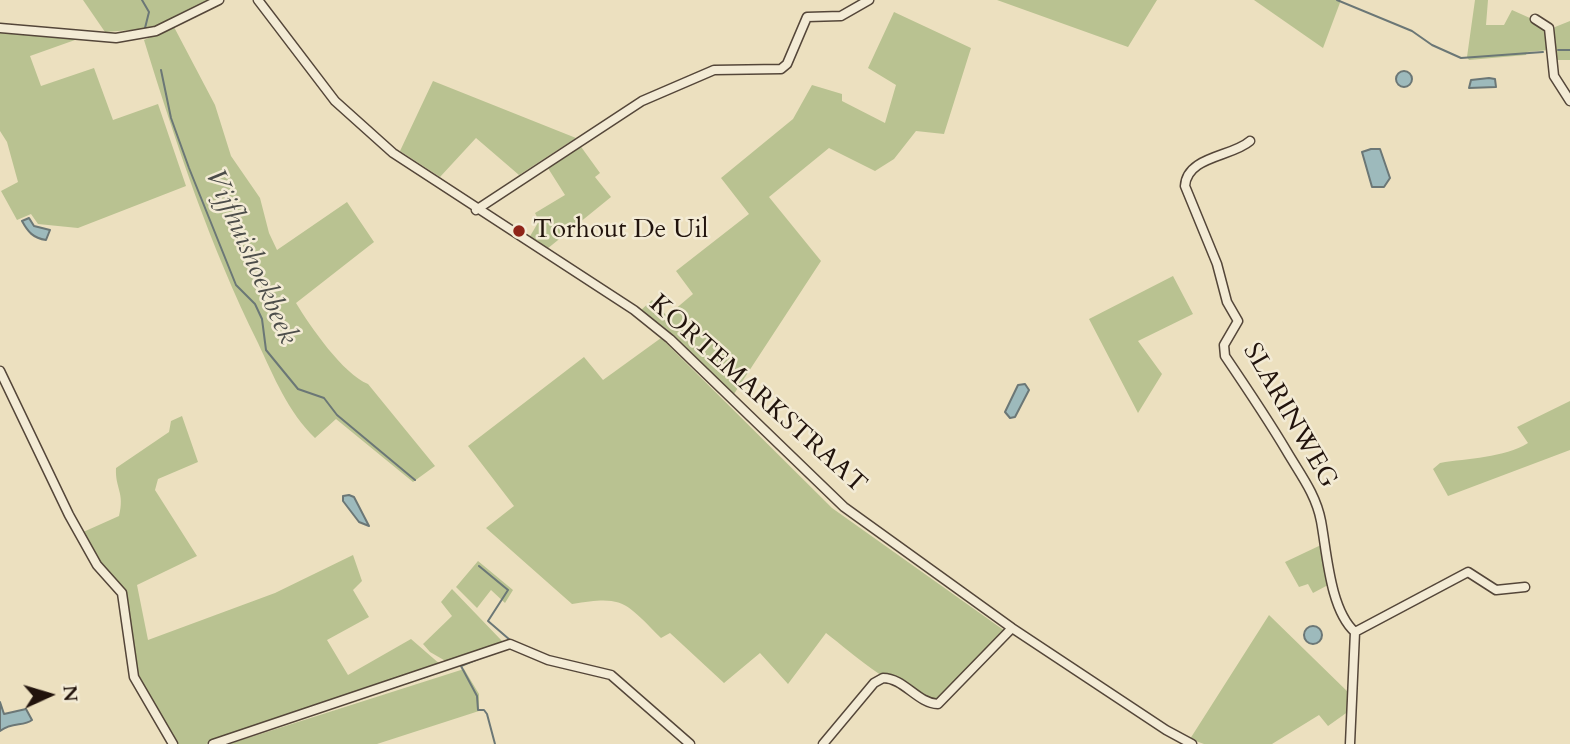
<!DOCTYPE html>
<style>
body{margin:0}
#map{position:relative;width:1570px;height:744px;overflow:hidden;background:#ece0bf;font-family:Cardo,serif}
canvas{display:block}
.north{position:absolute;left:14px;top:660px;width:70px;height:70px;-webkit-text-stroke:5px #f3ebd5;paint-order:stroke;rotate:86deg;font-size:19px;font-weight:700;line-height:28px;text-align:center;color:#21130c}
.north::after{content:'';display:block;margin:auto;width:24px;height:32px;background:#21130c;clip-path:polygon(50% 0,100% 100%,50% 72%,0 100%)}
</style>
<div id="map">
<canvas width="1570" height="744"></canvas>
<div class="north">N</div>
</div>
<script>
const c = document.querySelector('canvas').getContext('2d');
c.lineJoin = 'round';
function fillPath(path, color) { c.fillStyle = color; c.fill(path, 'evenodd'); }
function trace(path, color, width, dash) { c.strokeStyle = color; c.lineWidth = width; c.lineCap = dash ? 'butt' : 'round'; c.setLineDash(dash || []); c.stroke(path); }
function label(font, color, halo, rows, align = 'center') {
  c.font = font + ' Cardo,serif'; c.lineWidth = 5; c.setLineDash([]); c.textBaseline = 'middle'; c.strokeStyle = halo; c.fillStyle = color; for (const [text, x, y, turn = 0] of rows) {
    c.save(); c.translate(x, y); c.rotate((+turn || 0) * Math.PI / 180); c.textAlign = isNaN(turn) ? turn : align; if (halo) c.strokeText(text, 0, 0); c.fillText(text, 0, 0); c.restore();
  }
}
const green = new Path2D(`
 M83,0H209L157,28L105,32Z
 M997,0H1157L1128,47Z
 M1254,0H1341L1323,48Z
 M1475,0H1488L1486,25H1504L1512,10L1541,23L1545,25L1549,50L1527,52L1526,55L1469,60L1467,57Z
 M894,12L971,48L944,134L916,131L894,159L875,171L829,148L769,197L821,261L734,394L640,311L652,300L667,316L693,294L676,271L749,214L721,178L793,119L812,85L842,94V101L885,123L896,85L868,68Z
 M1570,21V60H1555L1552,39L1555,27Z
 M174,27L215,105L231,156L260,198L269,233L277,250L347,202L374,242L296,303C310,326 343,374 368,384L435,466L413,482L336,419L315,438C288,412 274,377 258,343C210,246 176,144 144,40Z
 M0,30L74,35L75,40L30,56L41,86L94,68L113,120L158,104L186,186L78,228L38,224L31,214L17,220L1,191L18,182L7,142L0,131Z
 M433,81L576,138L519,175L476,138L440,177L400,151Z
 M579,144L600,173L595,177L611,197L547,249L529,238L539,221L535,213L565,195L546,165Z
 M1173,276L1193,314L1138,341L1162,374L1138,413L1089,319Z
 M661,338L832,508L1005,631L938,700C904,699 853,654 826,633L788,684L760,653L724,683L670,633L661,638C625,602 624,595 572,604L486,528L514,506L468,446L584,357L603,380Z
 M1570,401V450L1448,496L1433,469L1440,463C1468,458 1504,458 1528,443L1517,427Z
 M182,416L198,462L158,479L155,490L197,556L137,585L148,640L275,593L353,555L362,581L353,590L369,617L327,640L348,675L411,639L441,665L206,744H174L137,681L127,602L81,533L119,516C125,492 115,489 116,468L169,432L171,421Z
 M1321,545L1328,585L1313,593L1308,584L1299,587L1285,562Z
 M478,561L513,590L505,603L491,590L477,608L456,587Z
 M452,589L503,642L449,663L430,652L423,644L452,616L441,602Z
 M1269,615L1350,694L1349,711L1328,726L1319,715L1272,744H1204L1190,739Z
 M464,669L479,694V711L377,744H229Z`);
const water = new Path2D(`
 M1396 79a8 8 0 1 1 16 0a8 8 0 1 1-16 0Z
 M1489,78L1495,79L1496,87L1469,88L1471,80Z
 M1371,149H1380L1390,178L1384,187H1372L1362,152Z
 M29,218L34,226L50,230L46,240C33,238 28,232 22,221Z
 M1025,384L1029,390L1015,417L1010,418L1005,412L1018,385Z
 M349,495L354,497L369,526L359,522L343,501V496Z
 M1304 635a9 9 0 1 1 18 0a9 9 0 1 1-18 0Z
 M0,702L4,714L26,709L32,720C23,727 13,721 0,731Z`);
const stream = new Path2D(`
 M142,0L149,12L145,28
 M1337,0L1412,31L1432,45L1461,58L1543,52
 M1558,50H1570
 M161,70L171,118L189,168L236,285L255,304L262,319L266,350L298,389L324,398L337,415L415,480
 M479,566L508,590L488,621L510,640
 M483,657L461,666L477,696L478,710H484L487,714L495,744`);
const minor = new Path2D(`
 M258,0L335,101L393,153L634,310L670,339L844,507L1012,628L1166,730L1192,744
 M1535,19L1549,28L1554,76L1570,101
 M0,28L116,38L156,31L219,0
 M1250,141C1232,157 1187,156 1185,186L1217,264L1227,302L1238,321L1224,345L1225,356C1246,387 1267,418 1286,450C1300,474 1316,494 1321,521C1327,553 1330,610 1355,632L1350,744
 M476,210L642,101L714,70L781,69L787,64L807,17L841,16L869,0
 M0,371L69,515L97,565L122,593L134,677L173,744
 M1355,632L1468,572L1496,590L1525,587
 M213,744L510,644L548,660L611,675L690,744
 M823,744L874,683L883,678C904,678 917,703 938,704L1012,628`);
const markers = [
 [519,231,7,"#8f2418"]
];
const poiNames = [
 ["Torhout De Uil",533,231]
];
const streetNames = [
 ["KORTEMARKSTRAAT",757,395,42],
 ["SLARINWEG",1289,416,60]
];
const waterNames = [
 ["Vijfhuishoekbeek",250,257,66]
];
fillPath(green, '#b9c291');
fillPath(water, '#9dbabc');
trace(water, '#6b7776', 2);
trace(stream, '#6b7776', 2);
trace(minor, '#544639', 11);
trace(minor, '#f3ebd5', 8);
for (const [x, y, r, color] of markers) { const dot = new Path2D(); dot.arc(x, y, r, 0, 2 * Math.PI); c.fillStyle = color; c.fill(dot); trace(dot, '#f3ebd5', 2.5); }
label('26px', '#21130c', '#f3ebd5', poiNames, 'left');
label('26px', '#21130c', '#f3ebd5', streetNames);
label('italic 28px', '#4c4d4a', '#f3ebd5', waterNames);
</script>
